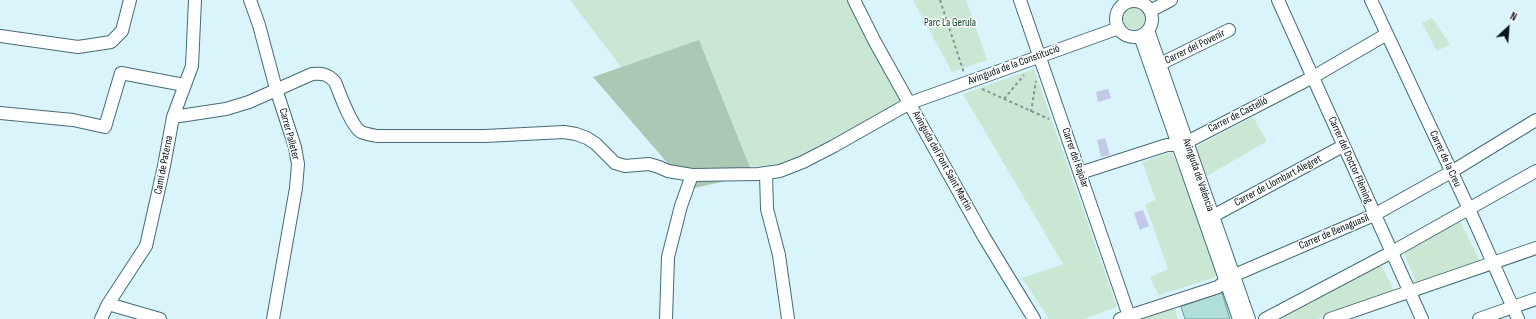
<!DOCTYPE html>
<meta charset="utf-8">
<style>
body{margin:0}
#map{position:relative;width:1536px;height:319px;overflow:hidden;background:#daf4fc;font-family:"Sofia Sans Condensed",sans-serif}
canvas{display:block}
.north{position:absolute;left:1488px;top:8px;width:40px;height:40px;-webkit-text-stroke:3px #fff;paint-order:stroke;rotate:26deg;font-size:11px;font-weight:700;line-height:16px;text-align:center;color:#041318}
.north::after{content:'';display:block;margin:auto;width:14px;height:18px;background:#041318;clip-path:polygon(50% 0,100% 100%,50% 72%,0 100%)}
</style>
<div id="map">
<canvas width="1536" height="319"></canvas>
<div class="north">N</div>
</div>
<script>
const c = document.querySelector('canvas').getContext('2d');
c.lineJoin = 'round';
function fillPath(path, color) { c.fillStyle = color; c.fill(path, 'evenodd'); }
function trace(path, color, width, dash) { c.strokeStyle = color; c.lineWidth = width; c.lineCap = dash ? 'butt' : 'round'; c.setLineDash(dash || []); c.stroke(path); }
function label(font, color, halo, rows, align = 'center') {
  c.font = font + ' "Sofia Sans Condensed",sans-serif'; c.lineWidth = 3; c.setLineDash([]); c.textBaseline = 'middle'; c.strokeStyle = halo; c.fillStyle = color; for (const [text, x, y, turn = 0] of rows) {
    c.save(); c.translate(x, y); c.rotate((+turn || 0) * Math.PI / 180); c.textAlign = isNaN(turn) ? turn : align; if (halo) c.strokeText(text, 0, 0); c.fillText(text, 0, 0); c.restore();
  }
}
const green = new Path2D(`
 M570,0H859L910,103L803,162L700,171Z
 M913,0H966L987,60L952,72Z
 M1123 18a11 11 0 1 1 22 0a11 11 0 1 1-22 0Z
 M1432,18L1450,44L1437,51L1422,23Z
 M1034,69L1117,307L1084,319H1049L1022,278L1063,264L963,94Z
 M1253,117L1267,141L1207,176L1195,147Z
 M1172,152L1219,276L1159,295L1150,277L1168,269L1145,204L1156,200L1142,162Z
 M1460,221L1480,261L1417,285L1403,250Z
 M1380,263L1394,291L1317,319H1271Z
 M1174,307L1178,319H1138Z`);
const forest = new Path2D(`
 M699,40L753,175L690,189L593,77Z`);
const water = new Path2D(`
 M1108,89L1111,98L1098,102L1096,92Z
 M1105,138L1110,155L1101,157L1097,140Z
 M1143,210L1149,226L1140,230L1134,213Z`);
const building = new Path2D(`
 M1222,293L1230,319H1185L1181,307Z`);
const path = new Path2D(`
 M940,0L964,73
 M982,89L1049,119
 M1004,99L1024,75
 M1031,112L1036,81`);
const minor = new Path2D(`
 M250,0L259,25L276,89L295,147L298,164L296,188L273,319
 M854,0L875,42L984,237L1034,319
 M1020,0L1129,316
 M1278,0L1422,319
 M1371,0L1469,209L1518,319
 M1116 19a18 18 0 1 1 36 0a18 18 0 1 1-36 0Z
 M1150,11L1171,0
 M1148,30L1249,319
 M0,36L78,47L111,42L122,31L130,0
 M1140,36L1239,319
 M1160,64L1229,30
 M0,113L73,120L105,127L121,73L184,85
 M173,117L226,109L249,102L312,74C322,73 328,74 335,82C340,94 351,126 361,132C366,134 372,135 377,136H485L564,132L576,134L587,138L596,144L615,163L625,166L649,164L659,167L668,171L692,175L758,174L780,171L803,162L834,146L910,103L1119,28
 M766,173L767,209L779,255L788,319
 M1080,173L1167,145H1178L1187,142L1313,77L1387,34
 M1213,216L1343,146
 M108,304L160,319
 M101,319L108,304L146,246L164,166L173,117L192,66L195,0
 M666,319L668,257L681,206L692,175
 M1120,319L1218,287L1230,277L1374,215L1451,172L1536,120
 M1265,319L1392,252L1536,171
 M1330,319L1536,248
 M1479,319L1536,299`);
const parkNames = [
 ["Parc La Gerula",950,23]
];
const streetNames = [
 ["Carrer del Povenir",1195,47,-26],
 ["Avinguda de la Constitució",1014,65,-20],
 ["Carrer de Castelló",1238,115,-27],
 ["Carrer Palleter",289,134,75],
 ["Carrer del Rajolar",1075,158,71],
 ["Carrer de la Creu",1445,159,65],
 ["Carrer del Doctor Flèming",1350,160,66],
 ["Avinguda del Pont Saint Martin",942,161,61],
 ["Camí de Paterna",164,165,-79],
 ["Avinguda de València",1198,175,71],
 ["Carrer de Llombart Alegret",1278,181,-28],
 ["Carrer de Benaguasil",1334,232,-23]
];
fillPath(green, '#c9e7d2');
fillPath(forest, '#a9c9b4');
fillPath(water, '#c4c8e8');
fillPath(building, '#b0dfda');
trace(building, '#709d98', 1);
trace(minor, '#436c78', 14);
trace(path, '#7f949b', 2, [3, 3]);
trace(minor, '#fff', 12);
label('11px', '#0a4226', '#fff', parkNames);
label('11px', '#041318', '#fff', streetNames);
</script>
